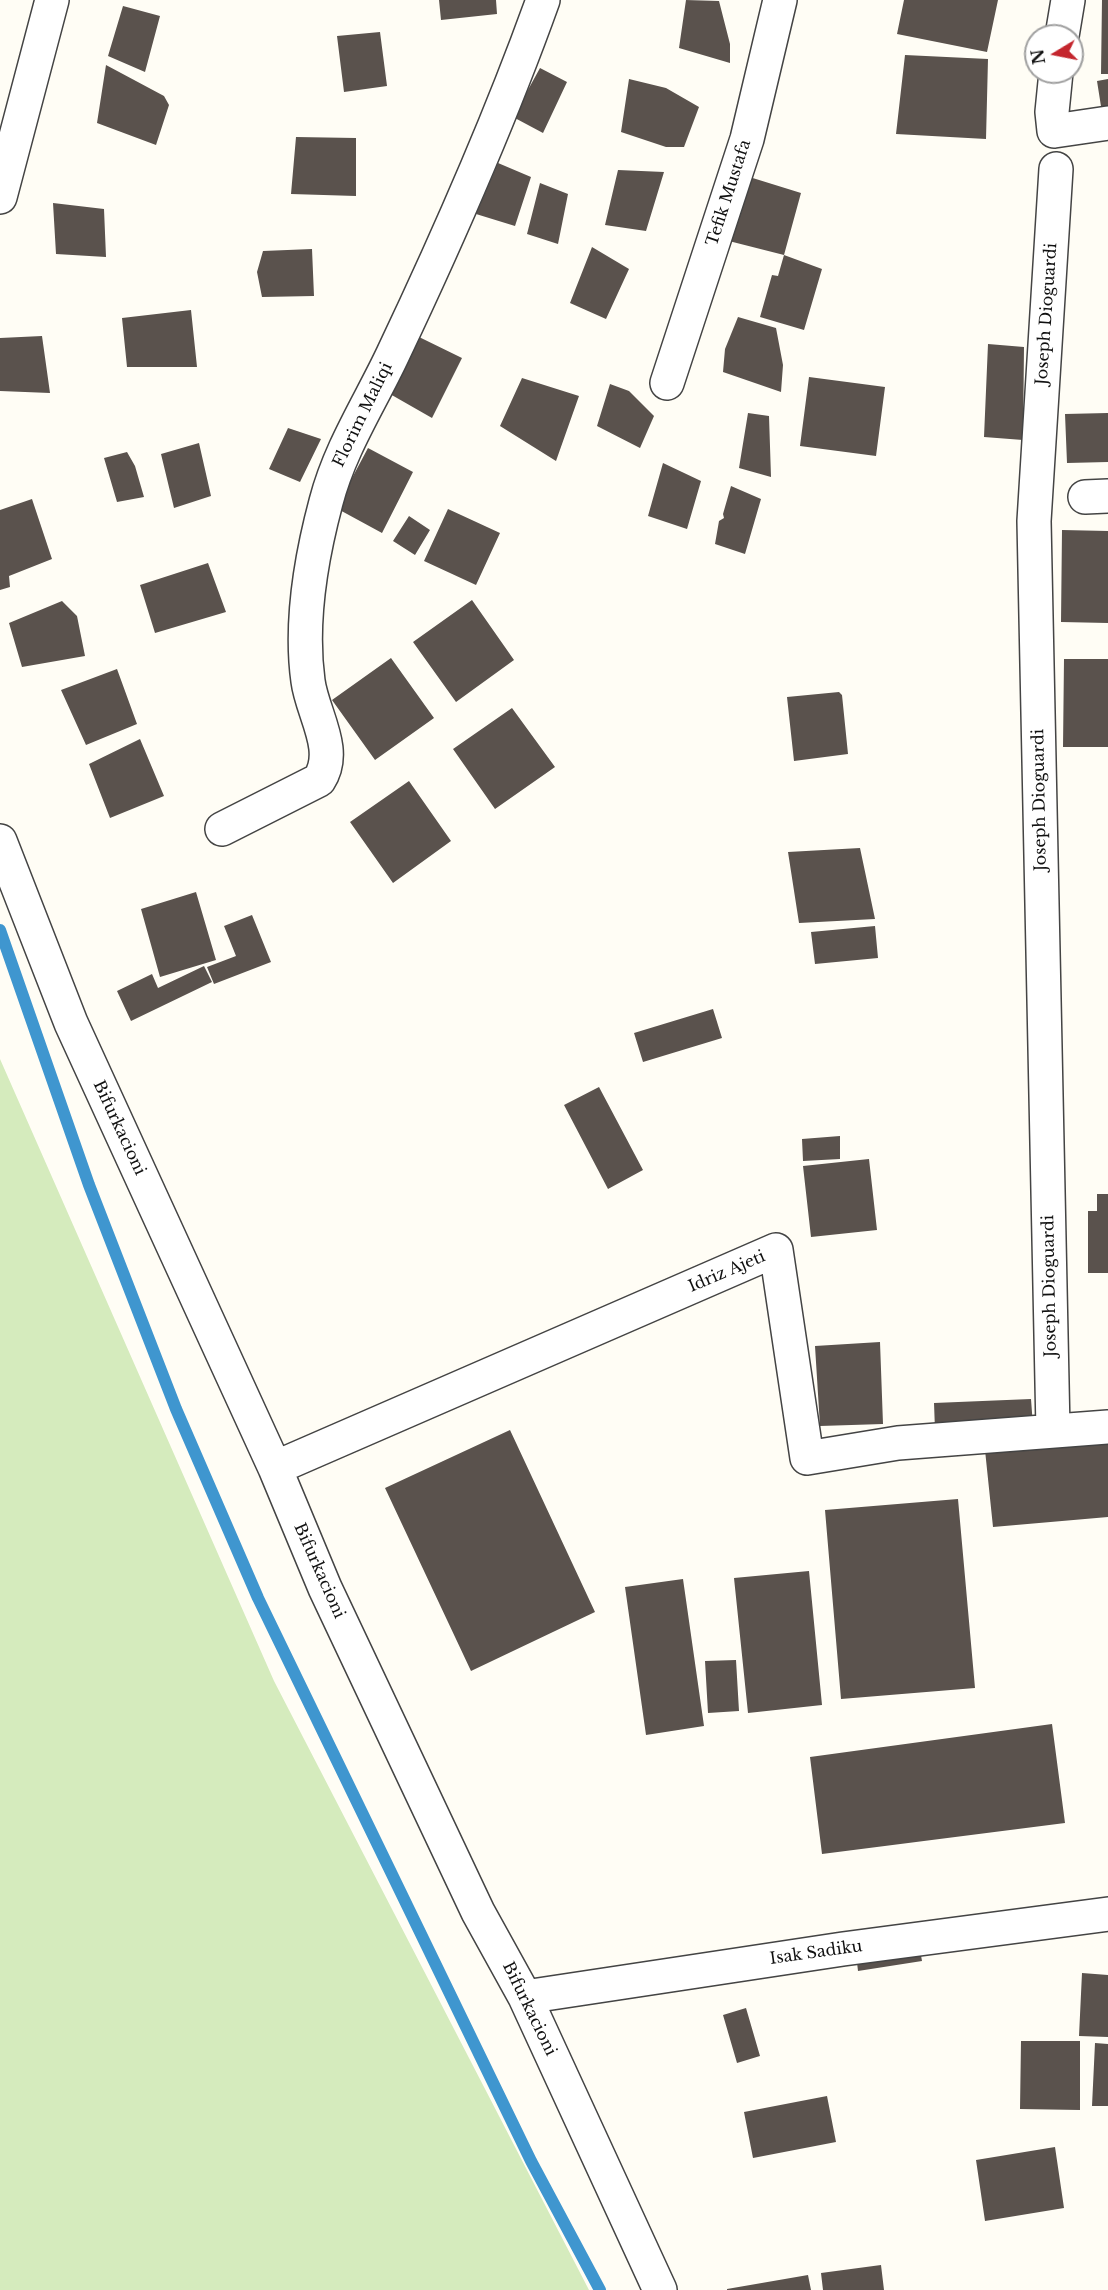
<!DOCTYPE html>
<style>
body{margin:0}
#map{position:relative;width:1108px;height:2290px;overflow:hidden;background:#fffdf5;font-family:"Libre Baskerville",serif}
canvas{display:block}
.north{position:absolute;left:1024px;top:24px;width:60px;height:60px;box-sizing:border-box;background:#fff;border:2px solid #a0a0a0;border-radius:50%;rotate:260deg;font-size:16px;font-weight:700;line-height:24px;text-align:center;color:#111}
.north::after{content:'';display:block;margin:auto;width:21px;height:27px;background:#c4262e;clip-path:polygon(50% 0,100% 100%,50% 72%,0 100%)}
</style>
<div id="map">
<canvas width="1108" height="2290"></canvas>
<div class="north">N</div>
</div>
<script>
const c = document.querySelector('canvas').getContext('2d');
c.lineJoin = 'round';
function fillPath(path, color) { c.fillStyle = color; c.fill(path, 'evenodd'); }
function trace(path, color, width, dash) { c.strokeStyle = color; c.lineWidth = width; c.lineCap = dash ? 'butt' : 'round'; c.setLineDash(dash || []); c.stroke(path); }
function label(font, color, halo, rows, align = 'center') {
  c.font = font + ' "Libre Baskerville",serif'; c.lineWidth = 6; c.setLineDash([]); c.textBaseline = 'middle'; c.strokeStyle = halo; c.fillStyle = color; for (const [text, x, y, turn = 0] of rows) {
    c.save(); c.translate(x, y); c.rotate((+turn || 0) * Math.PI / 180); c.textAlign = isNaN(turn) ? turn : align; if (halo) c.strokeText(text, 0, 0); c.fillText(text, 0, 0); c.restore();
  }
}
const green = new Path2D(`
 M0,1059L274,1681L589,2290H0Z`);
const stream = new Path2D(`
 M0,930L89,1185L176,1409L258,1598L531,2161L600,2290`);
const building = new Path2D(`
 M439,0H496L497,14L441,20Z
 M686,0L719,1L730,44V63L679,48Z
 M904,0H998L987,52L897,34Z
 M1102,0H1108V74H1101Z
 M123,6L160,16L145,72L108,56Z
 M380,32L387,86L344,92L337,36Z
 M905,55L988,59L986,139L896,134Z
 M106,65L164,96L169,105L156,145L97,123Z
 M540,68L567,82L543,133L513,117Z
 M629,79L666,88L699,107L684,147H666L621,132Z
 M1108,79V118L1103,119L1097,81Z
 M296,137L356,138V196L291,194Z
 M498,163L531,177L515,226L476,214Z
 M618,170L664,172L646,231L605,225Z
 M743,175L801,193L784,255L721,239Z
 M540,183L568,194L558,244L527,234Z
 M53,203L104,209L106,257L56,254Z
 M592,247L629,269L606,319L570,303Z
 M312,249L314,296L262,297L257,272L263,251Z
 M784,255L822,269L804,330L760,317L772,275L778,276Z
 M191,310L197,367H127L122,318Z
 M738,317L776,328L783,365L781,392L723,372L725,349Z
 M42,336L50,393L0,391V338Z
 M417,336L462,358L432,418L390,394Z
 M988,344L1024,347L1023,440L984,437Z
 M809,377L885,387L876,456L800,446Z
 M522,378L579,396L556,461L500,426Z
 M610,384L629,391L654,416L640,448L597,426Z
 M748,413L769,416L771,477L739,468Z
 M1108,413V462L1067,463L1065,414Z
 M288,428L321,439L300,482L269,469Z
 M199,443L211,496L174,508L161,454Z
 M368,448L413,472L382,533L336,508Z
 M127,452L135,466L144,497L117,502L104,458Z
 M663,463L701,481L687,529L648,516Z
 M731,486L761,499L745,554L715,544L719,521L724,518L723,514Z
 M32,499L52,559L9,576L10,587L0,590V510Z
 M448,509L500,533L476,585L424,561Z
 M409,516L430,530L415,555L393,541Z
 M1062,530L1108,531V623L1061,622Z
 M208,563L226,612L155,633L140,585Z
 M472,600L514,660L456,702L413,642Z
 M62,601L77,616L85,656L22,667L9,623Z
 M391,658L434,718L375,760L332,700Z
 M1064,659H1108V747H1063Z
 M117,669L137,724L86,745L61,690Z
 M839,692L842,695L848,754L794,761L787,697Z
 M512,708L555,767L495,809L453,749Z
 M140,739L164,796L110,818L89,764Z
 M409,781L451,841L393,883L350,822Z
 M860,848L875,919L799,923L788,852Z
 M196,892L216,960L160,977L141,909Z
 M252,915L271,962L214,984L207,967L236,956L224,926Z
 M875,926L878,958L815,964L811,932Z
 M204,966L212,982L131,1021L117,991L152,974L158,988Z
 M713,1009L722,1038L643,1062L634,1033Z
 M599,1087L643,1170L608,1189L564,1105Z
 M840,1136V1159L803,1161L802,1139Z
 M869,1159L877,1230L811,1237L803,1166Z
 M1097,1194H1108V1273H1088V1211H1097Z
 M880,1342L883,1424L820,1426L815,1346Z
 M1031,1399L1033,1426L935,1430L934,1403Z
 M510,1430L595,1612L471,1671L385,1488Z
 M1108,1443V1517L993,1527L985,1450Z
 M958,1499L975,1688L841,1699L825,1510Z
 M809,1571L822,1705L748,1713L734,1578Z
 M683,1579L704,1726L646,1735L625,1587Z
 M736,1660L739,1711L708,1713L705,1661Z
 M1052,1724L1065,1823L822,1854L810,1757Z
 M919,1944L922,1961L858,1971L856,1954Z
 M1082,1973L1108,1975V2037L1079,2036Z
 M746,2008L760,2056L737,2063L723,2015Z
 M1021,2041H1080V2110L1020,2109Z
 M1095,2043L1108,2044V2106H1092Z
 M827,2096L836,2142L753,2158L744,2112Z
 M1055,2147L1064,2208L985,2221L976,2160Z
 M881,2265L884,2290H823L821,2273Z
 M808,2275L811,2290H727V2289Z`);
const minor = new Path2D(`
 M1062,36L1068,0
 M1056,72L1052,112L1054,131L1108,123
 M0,197L52,0
 M667,383L747,139L780,0
 M1085,497L1108,496
 M222,829L319,780C339,750 312,713 308,681C300,623 311,558 326,502C340,448 370,403 393,354C448,238 500,120 543,0
 M0,841L71,1023L275,1468L325,1588L478,1912L525,1997L660,2290
 M1053,1430L1034,521L1056,169
 M275,1468L776,1250L807,1458L898,1443L1108,1427
 M525,1997L843,1949L1108,1914`);
const streetNames = [
 ["Tefik Mustafa",729,193,-72],
 ["Joseph Dioguardi",1047,314,-86],
 ["Florim Maliqi",363,415,-64],
 ["Joseph Dioguardi",1040,800,-91],
 ["Bifurkacioni",119,1128,65],
 ["Idriz Ajeti",727,1272,-23],
 ["Joseph Dioguardi",1050,1286,-91],
 ["Bifurkacioni",319,1571,66],
 ["Isak Sadiku",816,1953,-8],
 ["Bifurkacioni",529,2009,64]
];
fillPath(green, '#d5ebbd');
trace(stream, '#3f96cf', 12);
fillPath(building, '#5a524d');
trace(minor, '#444', 36);
trace(minor, '#fff', 33);
label('16px', '#111', '#fff', streetNames);
</script>
